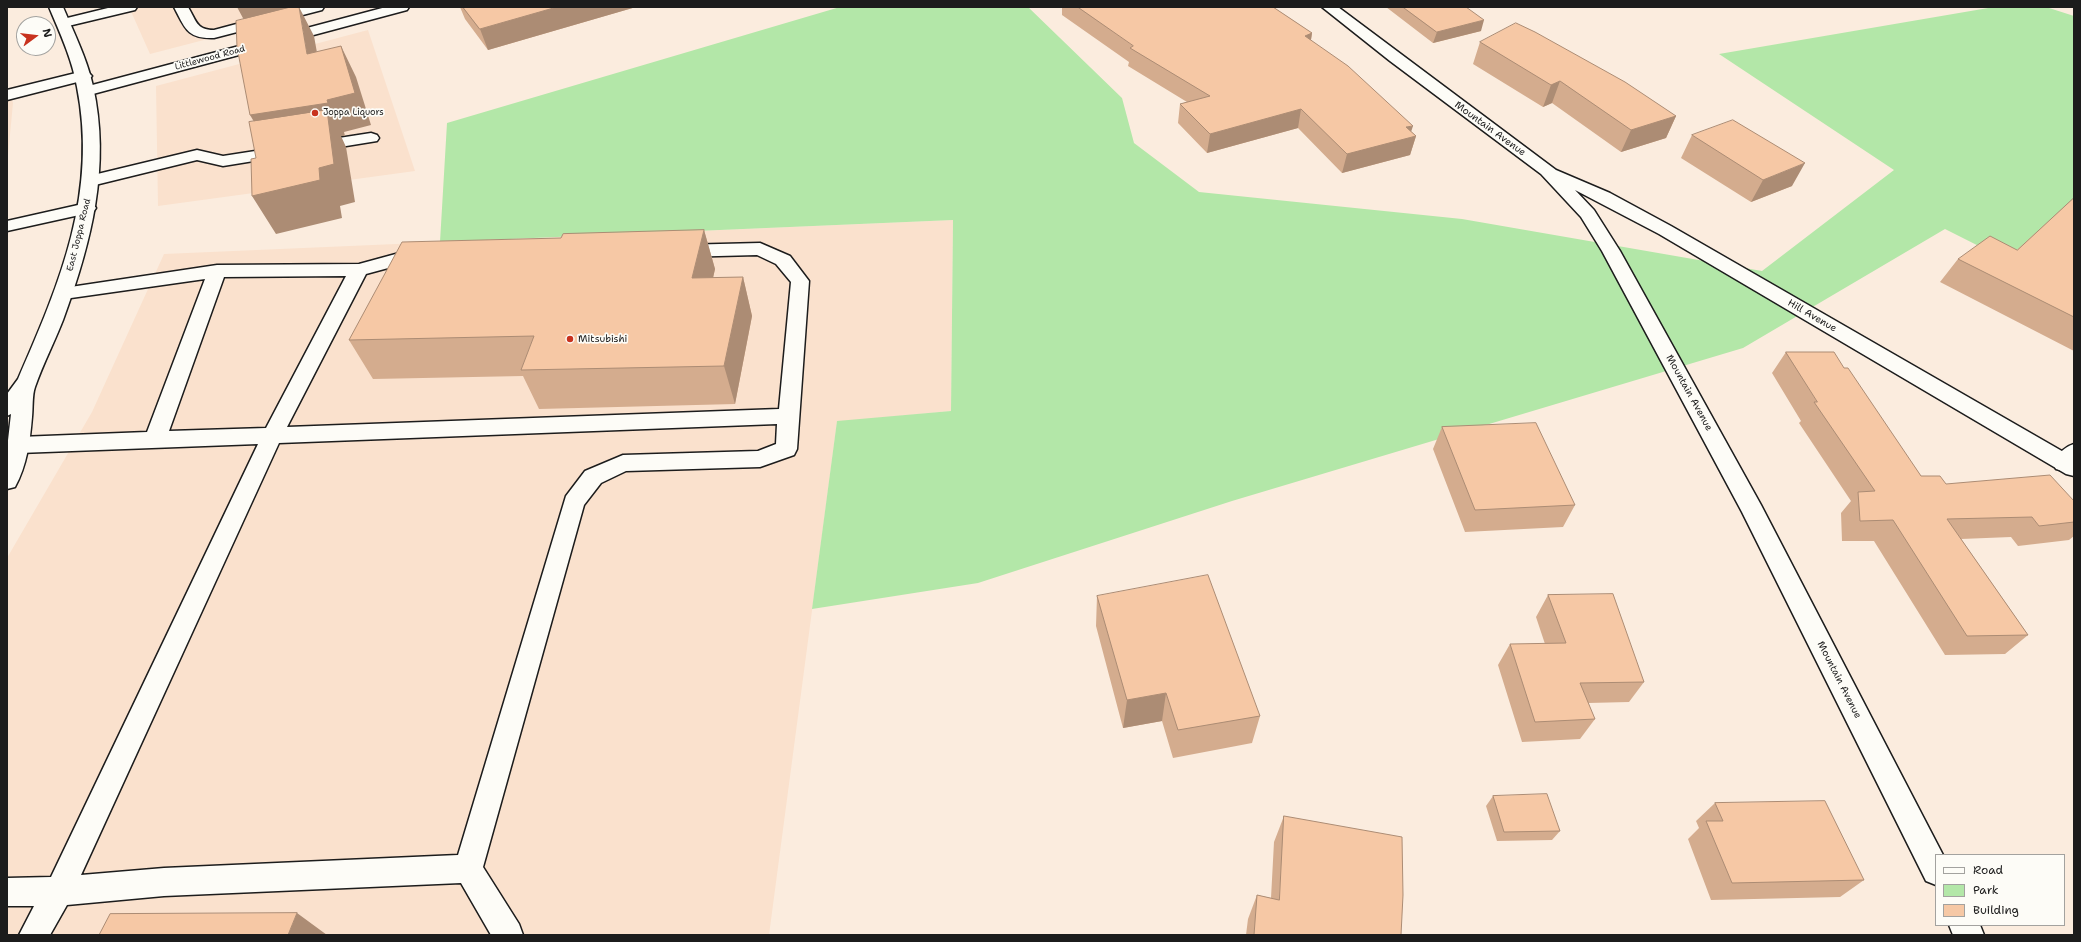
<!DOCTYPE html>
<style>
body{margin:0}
#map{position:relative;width:2081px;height:942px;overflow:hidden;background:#fbecde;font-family:"Shantell Sans",sans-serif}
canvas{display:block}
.frame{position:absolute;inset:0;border:8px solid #1c1c1c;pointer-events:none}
.legend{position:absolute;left:1935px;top:854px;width:130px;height:72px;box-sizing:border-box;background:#fdfcf7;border:1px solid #a3a29f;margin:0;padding:5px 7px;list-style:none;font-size:12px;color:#1c1c1c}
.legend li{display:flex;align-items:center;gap:8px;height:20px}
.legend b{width:20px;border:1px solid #a3a29f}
.north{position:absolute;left:16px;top:16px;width:40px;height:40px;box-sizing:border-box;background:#fdfcf7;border:1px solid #a3a29f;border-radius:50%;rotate:75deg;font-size:11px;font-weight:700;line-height:16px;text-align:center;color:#1c1c1c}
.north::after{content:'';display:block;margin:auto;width:14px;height:18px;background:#c8321e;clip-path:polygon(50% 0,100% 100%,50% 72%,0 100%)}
</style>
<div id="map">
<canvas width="2081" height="942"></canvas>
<div class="frame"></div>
<ul class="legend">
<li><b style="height:5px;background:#fdfcf7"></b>Road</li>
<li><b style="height:11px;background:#b3e7a8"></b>Park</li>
<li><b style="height:11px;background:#f6c8a5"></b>Building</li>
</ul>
<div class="north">N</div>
</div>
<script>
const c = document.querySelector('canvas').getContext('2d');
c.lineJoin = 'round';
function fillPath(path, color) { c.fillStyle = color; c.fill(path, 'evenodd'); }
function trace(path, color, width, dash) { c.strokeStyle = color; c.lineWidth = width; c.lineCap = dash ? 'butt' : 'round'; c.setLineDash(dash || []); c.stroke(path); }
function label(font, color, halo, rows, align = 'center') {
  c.font = font + ' "Shantell Sans",sans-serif'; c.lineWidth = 3.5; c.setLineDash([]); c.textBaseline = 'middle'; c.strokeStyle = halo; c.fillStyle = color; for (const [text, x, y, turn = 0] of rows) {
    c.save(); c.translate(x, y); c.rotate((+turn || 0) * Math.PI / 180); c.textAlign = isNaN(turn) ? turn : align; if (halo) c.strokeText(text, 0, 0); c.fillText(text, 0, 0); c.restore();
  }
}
const built = new Path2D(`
 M129,7H331L150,54Z
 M368,30L415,171L158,206L156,86Z
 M7,85L13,103L7,166Z
 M953,220L951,411L837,422L769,935H7V558L92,412L164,254Z`);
const green = new Path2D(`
 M840,7H1028L1122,98L1134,143L1199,192L1462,219L1762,271L1894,170L1719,54L1994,7H2046L2074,16V294L1945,229L1743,348L1232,501L978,583L812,609L837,421L951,411L953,220L440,242L447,123Z`);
const service = new Path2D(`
 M112,7H137L135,10L64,27L59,26L57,23L59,20Z
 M174,7H188C196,20 196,30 214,30L300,7H324L322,10L214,38C187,39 185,28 174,7Z
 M84,71L89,73L92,76L89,79L7,100V90Z
 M371,133L377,135L379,138L377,141L223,166L197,160L91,186L85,185L82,181L85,177L197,150L223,156Z
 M87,203L93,204L96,208L93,212L7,231V221Z
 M760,243L790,256L809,281L797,449L794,455L760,467L626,471L601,483L584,505L483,867L519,924L523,935H491L461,883L164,896L67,905L50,935H19L34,906H7V878L51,877L258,444L19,453L11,451L8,445L11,439L19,437L147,432L205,279L64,299L57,297L54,293L57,289L217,265L359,264L403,252L429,254L431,258L429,262L403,264L366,274L287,427L779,409L791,282L776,264L757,255L680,257L674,255L671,251L674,247L680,245ZM346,276L266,428L169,431L224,277ZM777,424L776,444L758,451L623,455L585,471L566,496L458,855L164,868L81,875L279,443Z
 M2074,444V466L2064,471L2056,469L2053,463C2058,454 2064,447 2074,444Z`);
const minor = new Path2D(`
 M386,7H409L407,10L93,94H81L79,91L81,88Z
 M1322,7H1338L1556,170L1610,193L1671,226L2074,458V476L2066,474L1659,234L1575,190L1594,210L1620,251L1761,505L1943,855H1936V885L1926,881L1742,512L1602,251L1581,217L1541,174L1390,61Z
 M1949,925H1980L1984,935H1953Z`);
const secondary = new Path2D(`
 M49,7H63C74,33 87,59 93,86C111,167 91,244 63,320C54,343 43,364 35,387C32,395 33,408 32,417C30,441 27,465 15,487L7,489V449L11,414L7,416V394L18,379C60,283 98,193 77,87C72,59 60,33 49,7Z`);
const wall = new Path2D(`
 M460,7H636L488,50L465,19Z
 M1062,7H1273L1312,33L1311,40L1416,136L1410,155L1342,173L1298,128L1207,153L1178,123L1180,104L1187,102L1128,66L1129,62L1062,15Z
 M1386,7H1466L1481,31L1433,43Z
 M1480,42L1676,116L1666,138L1621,152L1552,103L1543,107L1473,64Z
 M1692,135L1792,186L1751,202L1681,158Z
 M2074,198V351L1940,282L1958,259L2017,250Z
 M704,230L715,269L713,278L743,277L752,316L735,404L539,409L523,376L373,379L349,340Z
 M1786,352L1844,368L1921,476L1946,484L2074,501V536L2069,540L2018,546L2011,537L1961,539L2028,635L2005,654L1945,655L1874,541H1842L1841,513L1851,501L1799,423L1801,421L1772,373Z
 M1442,427L1575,505L1563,527L1465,532L1433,449Z
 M1548,595L1644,682L1629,702L1588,703L1595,719L1580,739L1522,742L1498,665L1510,644H1545L1536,617Z
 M1097,596L1260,716L1252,743L1173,758L1162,721L1123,728L1096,626Z
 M1493,796L1560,831L1552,840L1497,841L1486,806Z
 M1715,803L1864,880L1840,897L1711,900L1688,839L1699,828L1696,821Z
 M1284,816L1401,935H1246L1248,919L1257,895L1271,898L1274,842Z`);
const shadedWall = new Path2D(`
 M237,7H294L244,20Z
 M299,7L314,36L323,86L307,54Z
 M557,7H636L488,50L480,29Z
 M1484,20L1481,31L1433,43L1437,32Z
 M1312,33L1309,52L1305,36Z
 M341,46L356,77L371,125L344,132L345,136H341L346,147L355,202L340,206L342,218L276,234L252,196L269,147L250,115Z
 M1560,81L1552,103L1543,107L1551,85Z
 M1301,109L1298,128L1207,153L1210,134Z
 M1676,116L1666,138L1621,152L1631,130Z
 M1413,126L1409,138L1416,136L1410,155L1342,173L1347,154L1406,127Z
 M1805,163L1792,186L1751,202L1763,180Z
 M704,230L715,269L704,317L692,278Z
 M743,277L752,316L735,404L724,366Z
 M1166,693L1162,721L1123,728L1127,700Z
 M297,913L327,935H288Z`);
const building = new Path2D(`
 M291,7H299L307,54L341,46L355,93L327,100L328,103L250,115L237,47L236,21Z
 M463,7H557L480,29Z
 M1078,7H1273L1312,33L1305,36L1348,66L1413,126L1406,127L1416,136L1347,154L1301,109L1210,134L1180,104L1210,96L1130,48L1133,46Z
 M1403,7H1466L1484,20L1437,32Z
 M1516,23L1535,32L1625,82L1676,116L1631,130L1560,81L1551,85L1480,42Z
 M327,110L334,164L319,168L320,180L252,196L251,159L256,158L249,122Z
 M1733,120L1805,163L1763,180L1692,135Z
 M2074,198V317L1958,259L1990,236L2017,250Z
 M704,230L692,278L743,277L724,366L521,370L534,336L349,340L402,242L561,238L563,234Z
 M1786,352H1834L1844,368H1848L1921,476H1940L1946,484L2050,475L2074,501V522L2039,526L2032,517L1947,519L2028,635L1967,636L1893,520L1860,521L1858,492L1875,491L1814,402H1817Z
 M1536,423L1575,505L1475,510L1442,427Z
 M1208,575L1260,716L1178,730L1166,693L1127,700L1097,596Z
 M1613,594L1644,682L1580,683L1595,719L1535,722L1510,644L1566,643L1548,595Z
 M1547,794L1560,831L1504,832L1493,796Z
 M1825,801L1864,880L1732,883L1706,821H1723L1715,803Z
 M1284,816L1402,837L1403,895L1401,935H1254L1257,895L1279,900Z
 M297,913L288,935H99L110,914Z`);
const markers = [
 [315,113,4,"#c8321e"],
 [570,339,4,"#c8321e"]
];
const farStreetnames = [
 ["Littlewood Road",210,58,-15],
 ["East Joppa Road",79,235,-76]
];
const farPoinames = [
 ["Joppa Liquors",323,113]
];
const streetNames = [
 ["Mountain Avenue",1490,129,36],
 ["Hill Avenue",1812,316,30],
 ["Mountain Avenue",1689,393,61],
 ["Mountain Avenue",1839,680,63]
];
const poiNames = [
 ["Mitsubishi",578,339]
];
fillPath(built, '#fae1cd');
fillPath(green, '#b3e7a8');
trace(service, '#1c1c1c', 3);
trace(minor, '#1c1c1c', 3);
trace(secondary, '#1c1c1c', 3);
fillPath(service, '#fdfcf7');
fillPath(minor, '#fdfcf7');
fillPath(secondary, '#fdfcf7');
fillPath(wall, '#d4ac8e');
fillPath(shadedWall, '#ac8c74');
fillPath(building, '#f6c8a5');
trace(building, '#ac8c74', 1);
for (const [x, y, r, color] of markers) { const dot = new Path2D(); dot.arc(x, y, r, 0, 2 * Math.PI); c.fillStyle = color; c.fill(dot); trace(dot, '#fdfcf7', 1.5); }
label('9px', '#1c1c1c', '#fdfcf7', farStreetnames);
label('9px', '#1c1c1c', '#fdfcf7', farPoinames, 'left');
label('10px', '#1c1c1c', '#fdfcf7', streetNames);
label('10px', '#1c1c1c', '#fdfcf7', poiNames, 'left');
</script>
